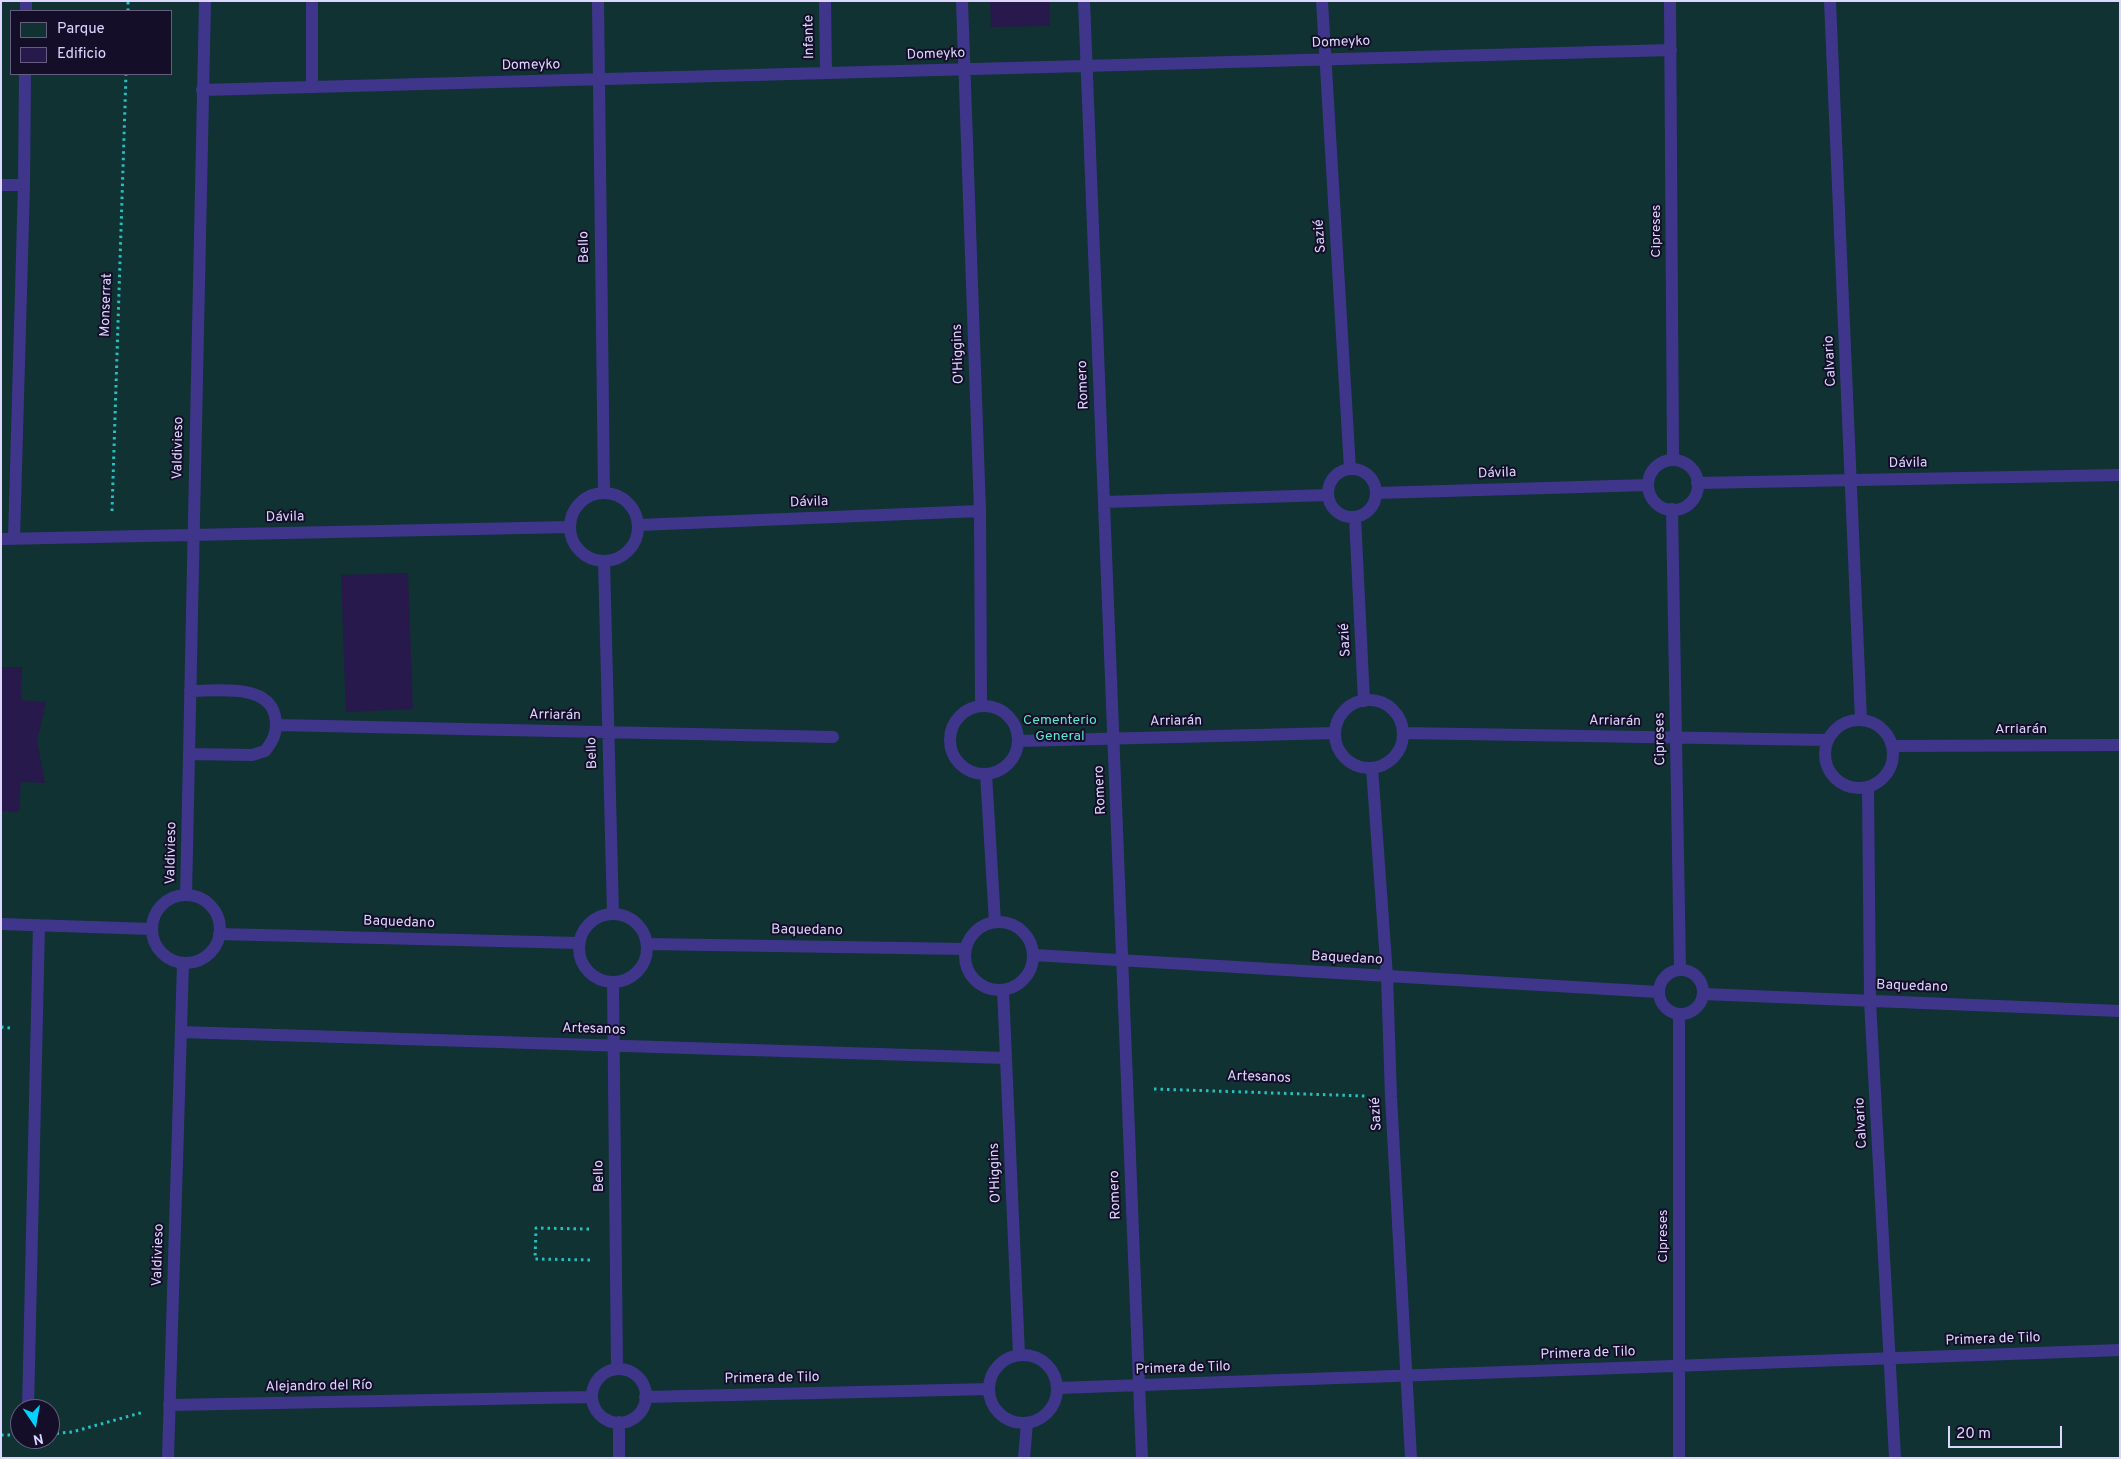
<!DOCTYPE html>
<meta charset="utf-8">
<style>
body{margin:0}
#map{position:relative;width:2121px;height:1459px;overflow:hidden;background:#150e29;font-family:Overpass,sans-serif}
canvas{display:block}
.frame{position:absolute;inset:0;border:2px solid #ddd6ff;pointer-events:none}
.legend{position:absolute;left:10px;top:10px;width:162px;height:65px;box-sizing:border-box;background:#150e29;border:1px solid #655e7f;margin:0;padding:6px 9px;list-style:none;font-size:15px;color:#ddd6ff}
.legend li{display:flex;align-items:center;gap:10px;height:25px}
.legend b{width:25px;border:1px solid #655e7f}
.north{position:absolute;left:10px;top:1399px;width:50px;height:50px;box-sizing:border-box;background:#150e29;border:1px solid #655e7f;border-radius:50%;rotate:168deg;font-size:14px;font-weight:700;line-height:20px;text-align:center;color:#ddd6ff}
.north::after{content:'';display:block;margin:auto;width:18px;height:22px;background:#02d2ff;clip-path:polygon(50% 0,100% 100%,50% 72%,0 100%)}
.scale{position:absolute;left:1948px;top:1426px;width:114px;height:22px;box-sizing:border-box;border:2px solid #ddd6ff;border-top:0;padding-left:6px;font-size:15px;line-height:18px;white-space:nowrap;color:#ddd6ff;-webkit-text-stroke:4px #150e29;paint-order:stroke}
</style>
<div id="map">
<canvas width="2121" height="1459"></canvas>
<div class="frame"></div>
<ul class="legend">
<li><b style="height:14px;background:#103233"></b>Parque</li>
<li><b style="height:14px;background:#27194b"></b>Edificio</li>
</ul>
<div class="north">N</div>
<div class="scale">20 m</div>
</div>
<script>
const c = document.querySelector('canvas').getContext('2d');
c.lineJoin = 'round';
function fillPath(path, color) { c.fillStyle = color; c.fill(path, 'evenodd'); }
function trace(path, color, width, dash) { c.strokeStyle = color; c.lineWidth = width; c.lineCap = dash ? 'butt' : 'round'; c.setLineDash(dash || []); c.stroke(path); }
function label(font, color, halo, rows, align = 'center') {
  c.font = font + ' Overpass,sans-serif'; c.lineWidth = 4; c.setLineDash([]); c.textBaseline = 'middle'; c.strokeStyle = halo; c.fillStyle = color; for (const [text, x, y, turn = 0] of rows) {
    c.save(); c.translate(x, y); c.rotate((+turn || 0) * Math.PI / 180); c.textAlign = isNaN(turn) ? turn : align; if (halo) c.strokeText(text, 0, 0); c.fillText(text, 0, 0); c.restore();
  }
}
const green = new Path2D(`
 M1,1H2120V1458H1ZM11,11H171V74H11ZM20,1409H50V1439H20Z`);
const building = new Path2D(`
 M990,1H1050V26L991,27Z
 M408,573L413,709L346,712L341,575Z
 M1,667H22L21,700L46,702L37,741L45,783L21,782L19,812L1,811Z`);
const path = new Path2D(`
 M128,11V1
 M112,511L126,74
 M1,1027L10,1028
 M1154,1089L1365,1096
 M589,1229L536,1228L535,1259L591,1260
 M50,1434L72,1432L144,1412
 M1,1435H20`);
const service = new Path2D(`
 M312,1V87
 M598,1L604,493
 M825,1L826,73
 M962,1L980,511L981,706
 M1084,1L1142,1458
 M1322,1L1350,469
 M1670,1L1673,460
 M1830,1L1861,720
 M26,11V1
 M202,90L1671,50
 M1,185H24
 M1648 485a25 25 0 1 1 50 0a25 25 0 1 1-50 0Z
 M1328 493a24 24 0 1 1 48 0a24 24 0 1 1-48 0Z
 M1697,483L2120,475
 M1376,493L1648,485
 M570 527a34 34 0 1 1 68 0a34 34 0 1 1-68 0Z
 M1104,502L1328,495
 M1672,509L1680,969
 M1355,517L1364,701
 M639,525L980,511
 M1,539L570,527
 M14,539L24,185L25,74
 M604,561L613,914
 M1335 734a34 34 0 1 1 68 0a34 34 0 1 1-68 0Z
 M950 740a34 34 0 1 1 68 0a34 34 0 1 1-68 0Z
 M1825 754a34 34 0 1 1 68 0a34 34 0 1 1-68 0Z
 M277,725L833,737
 M1403,733L1827,740
 M1018,741L1335,733
 M1892,746L2120,745
 M189,754L252,755L265,751C274,740 278,730 275,716C268,683 216,691 190,691
 M1372,768L1387,976L1391,1097L1411,1458
 M986,774L995,922
 M1868,787L1870,1001L1895,1458
 M186,895L205,1
 M152 929a34 34 0 1 1 68 0a34 34 0 1 1-68 0Z
 M579 948a34 34 0 1 1 68 0a34 34 0 1 1-68 0Z
 M965 956a34 34 0 1 1 68 0a34 34 0 1 1-68 0Z
 M1,924L151,929
 M219,934L579,943
 M647,944L966,949
 M1034,955L1658,992
 M1659 992a22 22 0 1 1 44 0a22 22 0 1 1-44 0Z
 M613,982L617,1369
 M1003,990L1019,1355
 M1703,994L2120,1011
 M1679,1014V1458
 M181,1032L1006,1058
 M989 1389a34 34 0 1 1 68 0a34 34 0 1 1-68 0Z
 M592 1396a27 27 0 1 1 54 0a27 27 0 1 1-54 0Z
 M1058,1388L2120,1350
 M645,1397L989,1389
 M169,1405L591,1397
 M28,1409L39,925
 M168,1458L183,963
 M619,1458V1422
 M1024,1458L1027,1423`);
const streetNames = [
 ["Infante",810,37,-91],
 ["Domeyko",1341,43,-2],
 ["Domeyko",936,55,-2],
 ["Domeyko",531,66,-1],
 ["Cipreses",1657,231,-90],
 ["Sazié",1321,236,-94],
 ["Bello",585,247,-91],
 ["Monserrat",107,305,-88],
 ["O'Higgins",959,354,-92],
 ["Calvario",1831,361,-93],
 ["Romero",1084,385,-92],
 ["Valdivieso",179,448,-89],
 ["Dávila",1908,464,-1],
 ["Dávila",1497,474,-2],
 ["Dávila",809,503,-2],
 ["Dávila",285,518,-1],
 ["Sazié",1346,640,-93],
 ["Arriarán",555,716,1],
 ["Arriarán",1176,722,-1],
 ["Arriarán",1615,722,1],
 ["Arriarán",2021,730],
 ["Cipreses",1661,739,-91],
 ["Bello",593,753,-92],
 ["Romero",1101,790,-93],
 ["Valdivieso",172,853,-89],
 ["Baquedano",399,923,2],
 ["Baquedano",807,931,1],
 ["Baquedano",1347,959,3],
 ["Baquedano",1912,987,2],
 ["Artesanos",594,1030,2],
 ["Artesanos",1259,1078,2],
 ["Sazié",1377,1114,-93],
 ["Calvario",1862,1123,-93],
 ["O'Higgins",996,1173,-92],
 ["Bello",600,1176,-91],
 ["Romero",1116,1195,-92],
 ["Cipreses",1664,1236,-90],
 ["Valdivieso",159,1255,-88],
 ["Primera de Tilo",1993,1340,-2],
 ["Primera de Tilo",1588,1354,-2],
 ["Primera de Tilo",1183,1369,-2],
 ["Primera de Tilo",772,1379,-1],
 ["Alejandro del Río",319,1387,-1]
];
const parkNames = [
 ["Cementerio",1060,721],
 ["General",1060,737]
];
fillPath(green, '#103233');
fillPath(building, '#27194b');
trace(path, '#26c0c2', 3, [2.5, 4]);
trace(service, '#3f368b', 12);
label('14px', '#ddd6ff', '#150e29', streetNames);
label('14px', '#58e9cf', '#150e29', parkNames);
</script>
